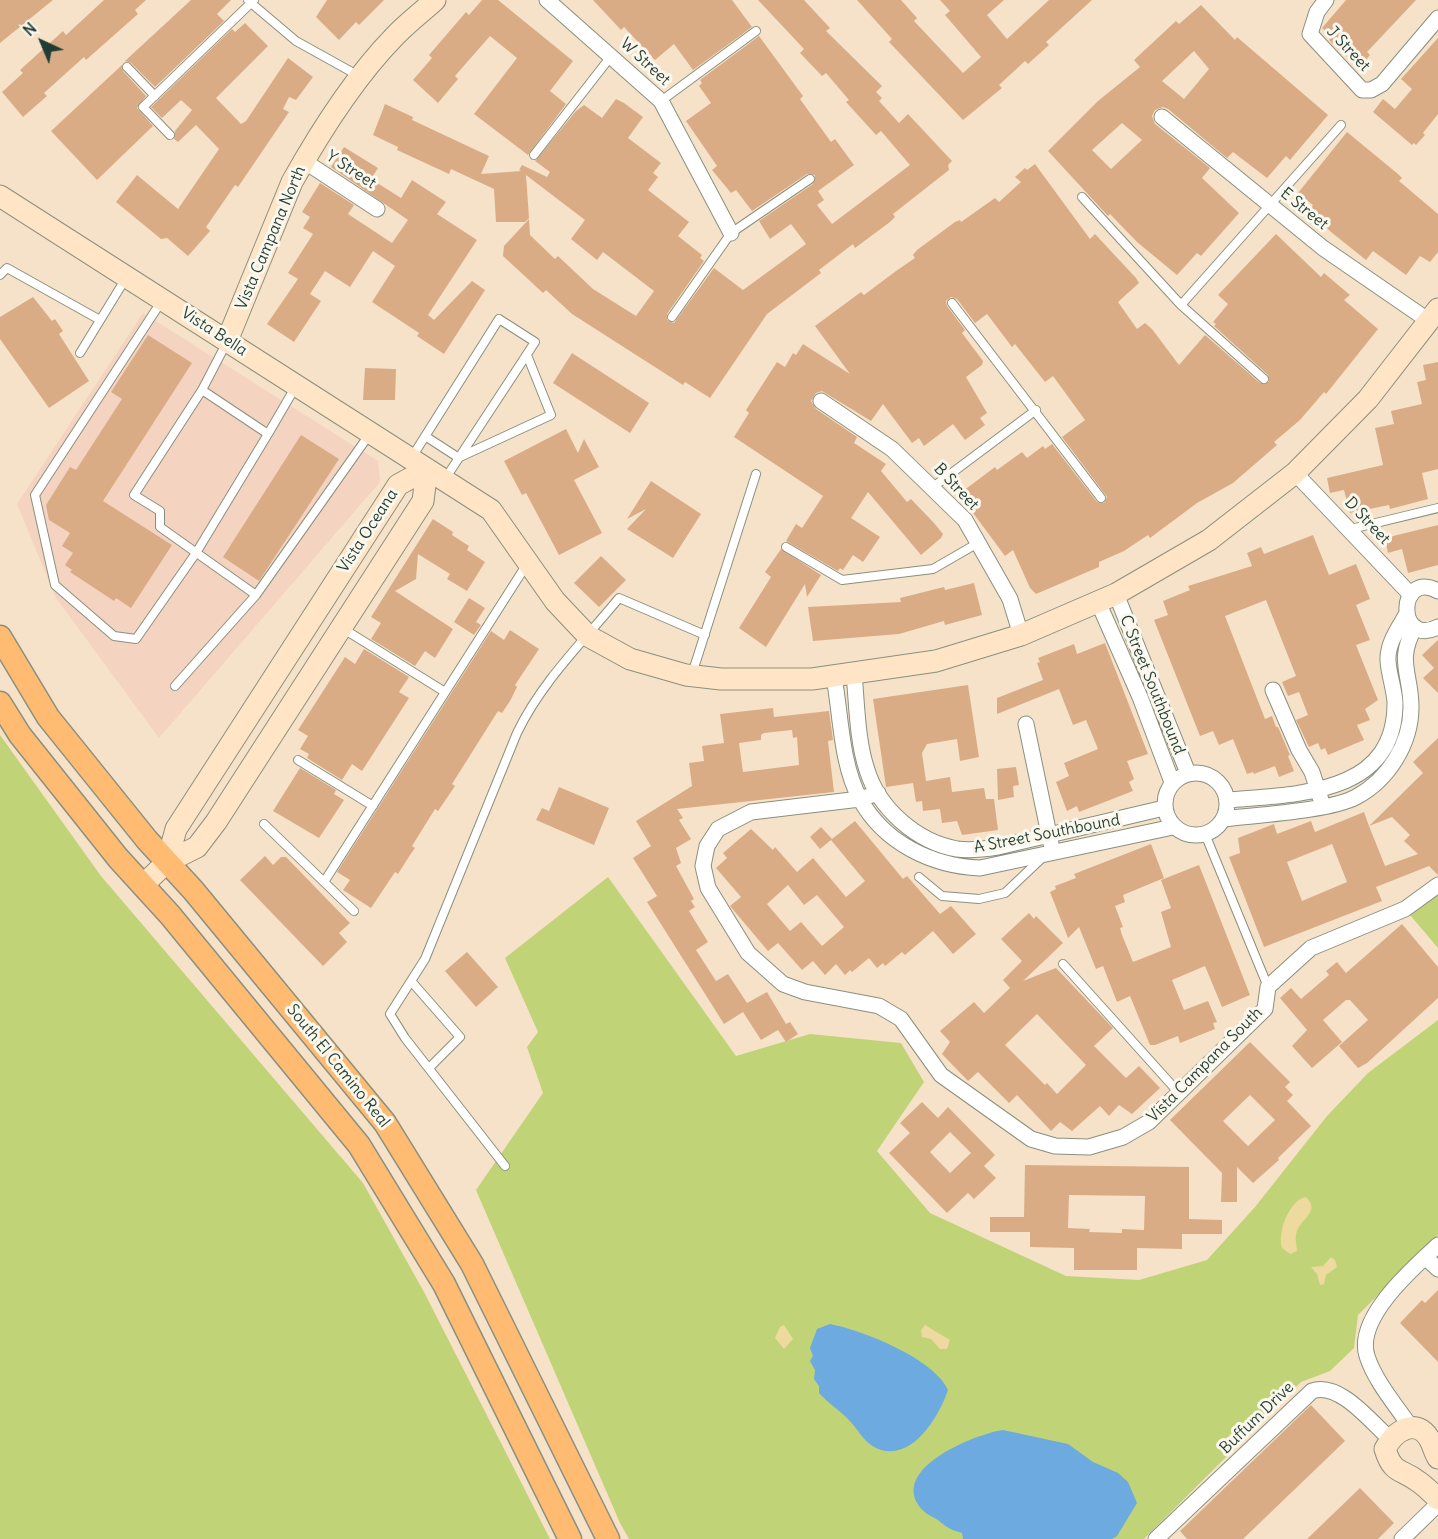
<!DOCTYPE html>
<style>
body{margin:0}
#map{position:relative;width:1438px;height:1539px;overflow:hidden;background:#f6e2c9;font-family:Delius,sans-serif}
canvas{display:block}
.north{position:absolute;left:12px;top:12px;width:60px;height:60px;-webkit-text-stroke:4px #fbf7ec;paint-order:stroke;rotate:316deg;font-size:16px;font-weight:700;line-height:24px;text-align:center;color:#1f3d34}
.north::after{content:'';display:block;margin:auto;width:21px;height:27px;background:#1f3d34;clip-path:polygon(50% 0,100% 100%,50% 72%,0 100%)}
</style>
<div id="map">
<canvas width="1438" height="1539"></canvas>
<div class="north">N</div>
</div>
<script>
const c = document.querySelector('canvas').getContext('2d');
c.lineJoin = 'round';
function fillPath(path, color) { c.fillStyle = color; c.fill(path, 'evenodd'); }
function trace(path, color, width, dash) { c.strokeStyle = color; c.lineWidth = width; c.lineCap = dash ? 'butt' : 'round'; c.setLineDash(dash || []); c.stroke(path); }
function label(font, color, halo, rows, align = 'center') {
  c.font = font + ' Delius,sans-serif'; c.lineWidth = 6; c.setLineDash([]); c.textBaseline = 'middle'; c.strokeStyle = halo; c.fillStyle = color; for (const [text, x, y, turn = 0] of rows) {
    c.save(); c.translate(x, y); c.rotate((+turn || 0) * Math.PI / 180); c.textAlign = isNaN(turn) ? turn : align; if (halo) c.strokeText(text, 0, 0); c.fillText(text, 0, 0); c.restore();
  }
}
const built = new Path2D(`
 M143,313L378,461L380,482L159,738L56,598L17,504Z`);
const green = new Path2D(`
 M0,735L101,876L363,1183L424,1292L550,1539H0Z
 M608,877L736,1056L810,1034L901,1043L924,1082L877,1151L930,1213L1066,1276L1139,1280L1207,1260L1255,1207L1327,1116L1368,1073L1438,1020V1235L1358,1315L1354,1348L1330,1371L1301,1382L1144,1539H629L620,1523L476,1190L543,1093L527,1047L538,1032L505,958Z
 M1438,894V948L1410,915Z`);
const sand = new Path2D(`
 M1306,1197C1321,1211 1301,1219 1297,1231C1294,1239 1297,1244 1297,1251L1290,1254L1282,1248C1277,1233 1289,1200 1306,1197Z
 M1331,1257L1335,1260L1337,1267L1326,1275L1324,1284L1320,1285L1317,1274L1311,1267L1323,1266Z
 M784,1325L793,1339L784,1349L775,1338L780,1327Z
 M925,1325L950,1340L947,1349H940L931,1339L922,1337L921,1330Z`);
const water = new Path2D(`
 M830,1324C862,1330 935,1359 948,1390C939,1417 911,1464 876,1448C863,1442 857,1427 847,1418C838,1409 828,1403 819,1393V1386L814,1379L815,1370L810,1361L813,1356L810,1348L817,1329Z
 M1003,1430L1068,1444L1093,1462L1118,1473L1128,1482L1137,1503L1117,1536L1112,1539H963L962,1533C951,1530 946,1527 938,1520C931,1516 924,1513 919,1506C892,1467 976,1434 1003,1430Z`);
const building = new Path2D(`
 M0,0H53L0,43Z
 M104,0H146L135,10L138,14L86,60L84,57L44,93L47,96L23,117L2,92L23,73L20,70L63,31L66,35Z
 M191,0H231L217,14L224,21L155,87L131,63L125,61Z
 M327,0H384L359,25L356,22L339,40L316,17Z
 M482,0H498L573,61L550,91L566,104L528,155L474,114L517,58L490,36L455,76L458,79L438,103L413,80L432,58L429,55L466,12L469,15Z
 M593,0H732L752,27L693,70L674,44L655,60L624,27L621,30Z
 M758,0H804L830,28L826,31L882,86L876,92L882,98L879,101L899,123L908,114L952,161L948,165L949,170L893,214L895,217L890,222L855,248L853,244L819,270L821,273L767,314L710,398L685,382L683,385L572,314L546,290L543,293L503,256L504,246L529,219L530,235L555,259L558,256L593,289L636,316L654,291L603,252L597,260L571,239L585,220L526,175L529,218L525,222H496L494,189L451,169L449,174L397,150L398,147L373,135L385,104L413,117L412,120L489,156L481,174L521,171L519,170L522,165L547,177L550,172L535,161L576,111L584,105L602,118L616,99L624,103L643,117L628,138L661,163L653,173L658,177L648,190L689,222L678,236L702,255L700,258L704,261L667,314V320L674,323L714,268L743,290L806,244L791,224L770,239L759,221L813,184L815,175L807,174L752,211L736,190L731,193L712,170L717,166L686,121L711,103L699,86L702,83L700,80L759,36L803,96L800,99L831,142L835,139L854,165L818,191L824,200L817,205L832,224L910,165L881,131L876,135L846,102L849,100L826,73L822,76L800,53L804,49Z
 M857,0H901L917,18L914,21L963,73L981,57L945,15L950,11L940,0H1004L987,15L1007,39L1049,0H1092L1046,42L1049,45L1028,64L1025,61L999,85L1002,88L963,120L889,42L892,39Z
 M1346,0H1416L1367,52L1370,55L1362,65L1359,62L1356,65L1335,46L1329,40L1332,37L1322,28Z
 M1201,5L1235,40L1237,37L1328,115L1290,160L1286,156L1267,178L1233,152L1227,158L1168,109L1163,107L1155,110L1152,116L1155,124L1210,168L1202,178L1239,213L1201,256L1197,253L1177,275L1137,242L1110,214L1108,216L1048,151L1098,101L1140,67L1134,60L1176,21L1179,24ZM1194,51L1209,69L1184,99L1162,81ZM1122,123L1142,140L1111,169L1092,150Z
 M245,23L268,46L216,98L241,124L246,121L288,58L313,77L296,100L289,97L283,109L289,112L238,187L235,185L206,227L210,231L188,256L167,238L161,239L116,202L137,175L178,209L219,149L196,125L178,142L174,139L175,131L192,110L181,100L162,118L151,107L232,29L235,32Z
 M1438,38V114L1423,133L1425,135L1416,145L1414,143L1412,145L1373,112L1383,99L1395,109L1412,89L1401,79Z
 M122,65L123,71L146,96L137,108L153,126L97,180L51,131Z
 M1347,132L1398,174L1402,178L1399,181L1438,214V252L1430,262L1420,256L1406,275L1373,251L1366,260L1331,232L1327,228L1330,224L1310,209L1313,205L1298,193Z
 M344,147L378,168L371,179L401,198L412,180L446,202L437,214L477,240L428,315L434,320L472,281L485,290L444,354L417,336L419,333L372,302L395,266L373,251L350,287L325,271L310,294L321,301L294,342L267,324L298,279L288,273L313,234L303,228L310,217L302,212L320,183L354,205L348,214L392,243L408,220L331,167Z
 M1035,164L1090,239L1095,234L1136,278L1139,283L1118,302L1137,329L1145,323L1152,329L1179,365L1205,335L1260,383L1269,382L1268,375L1214,326L1216,324L1213,322L1228,304L1218,295L1276,234L1321,277L1324,273L1350,295L1344,300L1378,329L1326,394L1324,392L1300,420L1274,442L1277,445L1233,483L1197,503L1150,538L1148,535L1124,551L1099,562V567L1036,594L1030,588L1013,550L1005,556L959,494L995,467L997,470L1022,452L1027,458L1043,446L1045,449L1052,444L1097,502L1104,503L1107,497L1062,437L1085,420L1053,376L1045,382L1015,344L1012,347L987,314L975,323L957,299L951,297L946,301L947,306L965,330L962,333L983,361L982,365L966,377L987,413L980,418L985,425L965,440L953,424L924,446L919,438L912,443L883,404L871,421L822,391L816,393L811,401L816,409L857,437L854,443L886,464L881,471L907,502L911,499L934,523L943,534L941,538L921,555L868,492L851,518L880,537L863,562L853,555L843,570L840,568L838,571L786,541L796,524L802,528L823,496L734,437L749,413L746,410L777,362L785,367L793,353L796,355L803,344L850,374L815,326L861,292L864,295L896,271L915,258L913,255L917,250L955,222L960,220L961,222L995,198L999,202L1021,182L1015,177L1025,168L1027,170Z
 M33,297L52,321L55,319L63,331L59,334L89,381L49,408L0,339V317Z
 M148,335L192,363L103,501L172,545L131,608L116,598L114,601L70,572L72,570L65,565L73,553L62,546L70,533L49,520L46,505L70,467L76,470L122,399L111,392Z
 M572,353L649,403L630,433L553,383Z
 M1438,362V469L1422,473L1428,499L1390,509L1389,505L1350,513L1344,490L1330,493L1327,478L1383,465L1375,428L1394,424L1391,411L1422,404L1417,382L1426,380L1423,365Z
 M365,368L396,369L395,400H363Z
 M566,429L578,453L584,439L599,467L574,480L602,533L559,555L526,493L522,495L504,461Z
 M301,435L339,459L259,581L223,557Z
 M651,481L701,514L673,558L627,529L646,509L627,519Z
 M433,519L453,532L452,535L469,546L467,550L485,562L467,591L447,579L450,574L418,554L416,579L395,591L453,629L435,658L425,651L415,666L371,639L381,623L371,617Z
 M1438,525V565L1408,573L1402,549L1388,553L1385,538Z
 M1313,535L1329,575L1356,564L1370,599L1356,605L1370,640L1356,645L1378,700L1365,709L1370,720L1357,725L1364,740L1328,755L1325,748L1321,750L1318,743L1309,747L1296,720L1308,715L1299,692L1288,696L1282,682L1296,676L1266,600L1225,616L1265,719L1272,716L1276,727H1278L1290,755L1288,756L1294,771L1279,777L1275,766L1254,774L1253,772L1247,774L1233,739L1219,745L1213,731L1200,736L1154,620L1168,615L1163,601L1190,590L1188,586L1252,566L1247,553L1261,547L1264,554Z
 M781,549L821,575L807,597L805,584L766,647L739,628L771,577L765,572Z
 M601,556L626,580L599,607L574,583Z
 M974,583L982,615L945,625L944,621L899,634L813,641L808,607L901,602L900,598L944,587L945,590Z
 M469,598L485,608L476,622L481,625L474,635L454,622Z
 M510,630L539,649L515,685L517,687L510,701L502,713L498,711L452,784L455,786L438,811L435,809L412,846L415,848L410,855L398,874L395,872L371,908L343,890L350,880L337,872L491,631L504,640Z
 M1438,640V693L1423,678L1434,668L1422,655Z
 M1105,643L1148,754L1127,761L1134,779L1129,782L1133,791L1079,812L1077,806L1067,811L1056,782L1069,776L1064,763L1098,749L1086,720L1073,725L1059,689L997,714V698L1043,680L1037,663L1040,662L1038,658L1074,644L1077,654Z
 M364,649L409,677L399,692L409,698L362,771L352,764L342,780L307,758L309,754L300,749L308,736L298,730L345,657L355,664Z
 M968,685L979,757L960,761L957,739L927,744L922,753L926,781L950,777L952,792L984,788L986,799H994L998,830L962,835L957,821L942,823L940,809L923,811L922,801L916,802L913,783L886,787L873,699Z
 M773,708L774,717L829,711L833,740L828,741L834,792L677,809L683,818L679,820L691,839L676,848L681,863L676,866L694,899L691,901L695,907L689,911L708,942L696,950L716,981L728,974L747,1003L767,992L786,1024L790,1022L798,1034L786,1042L778,1030L761,1040L743,1012L724,1024L647,902L657,896L633,858L651,846L636,821L692,786L689,763L704,761L702,746L724,743L720,714ZM792,730L793,738L797,737L799,765L743,772L739,743L761,740V735L764,733Z
 M1438,738V875L1429,866L1376,887L1382,901L1264,947L1229,857L1240,853L1238,838L1274,824L1277,834L1311,821L1315,832L1364,812L1369,826L1423,773L1413,762ZM1392,817L1410,835L1404,841L1418,854L1385,866L1369,826ZM1332,844L1347,882L1302,901L1287,862Z
 M1016,767L1019,785L1013,786L1014,797L998,800L997,769Z
 M300,768L336,790L334,794L344,800L319,838L273,811Z
 M559,787L609,808L594,845L536,820L542,808L549,811Z
 M855,821L903,879L907,876L940,914L951,906L976,934L953,954L933,931L905,955L902,952L885,966L883,963L877,968L869,958L852,972L850,970L845,975L836,964L825,975L813,961L802,970L778,943L768,951L730,906L741,897L716,868L727,858L723,853L751,829L773,850L775,847L797,872L813,858L846,897L865,881L831,840L820,849L810,837L821,827L832,839ZM788,885L804,905L817,895L844,927L822,946L801,922L790,931L767,904Z
 M1151,844L1164,878L1123,895L1125,902L1115,906L1123,927L1120,928L1122,935L1133,962L1171,947L1161,912L1171,908L1161,880L1199,865L1250,995L1222,1007L1205,966L1172,980L1184,1010L1208,1001L1217,1022L1213,1023L1215,1029L1180,1043L1178,1036L1155,1045H1150L1130,996L1117,1002L1103,966L1096,969L1079,927L1068,938L1050,892L1056,889L1055,886L1076,878L1074,874Z
 M265,856L273,865L281,857H286L350,923L339,933L347,942L323,966L240,880Z
 M1029,913L1034,919L1036,916L1063,943L1023,981L1056,968L1113,1028L1094,1046L1126,1078L1139,1066L1160,1088L1132,1114L1119,1105L1109,1116L1100,1106L1072,1131L1060,1122L1051,1131L1017,1095L1009,1103L978,1072L968,1081L942,1054L950,1042L940,1031L974,1002L984,1013L1010,988L1003,980L1022,961L1001,939ZM1037,1014L1086,1065L1057,1094L1047,1083L1045,1085L1005,1045Z
 M1402,924L1438,967V998L1367,1063L1358,1068L1339,1046L1368,1020L1350,1000H1346L1323,1020L1342,1042L1312,1068L1292,1046L1307,1030L1280,998L1291,988L1301,999L1329,975L1326,971L1337,962L1346,973Z
 M467,952L498,987L476,1007L445,971Z
 M1250,1042L1290,1082L1285,1087L1293,1095L1287,1101L1311,1126L1278,1158L1279,1160L1253,1183L1237,1167V1202H1221L1222,1173L1170,1120ZM1250,1095L1275,1120L1248,1146L1223,1121Z
 M922,1102L938,1118L948,1107L995,1155L984,1166L996,1178L974,1199L968,1193L947,1213L889,1153L910,1133L900,1123ZM950,1132L971,1153L950,1173L930,1152Z
 M1025,1165L1189,1167V1219L1222,1220V1234H1182V1249L1137,1248V1270H1074V1248L1030,1247V1232H990V1217H1024ZM1069,1195L1145,1196L1144,1230L1122,1229V1233L1089,1232L1090,1229L1068,1228Z
 M1438,1290V1362L1400,1323L1422,1300L1425,1303Z
 M1311,1405L1345,1441L1243,1539H1187L1180,1531Z
 M1360,1488L1394,1523L1378,1539H1307Z`);
const lane = new Path2D(`
 M254,0L251,3L296,41L359,76
 M127,67L155,96
 M661,101L756,31
 M170,135L143,107L251,3L248,0
 M534,155L612,55
 M1082,197L1181,305L1264,379
 M0,275L7,268L100,320
 M161,302L35,495L55,585L114,636L136,639L196,553L268,434L202,390
 M952,303L1101,498
 M1181,305L1341,125
 M672,317L731,233L810,179
 M227,342L202,390L134,495L160,511V527L256,595L369,435
 M80,353L126,278
 M268,434L296,386
 M425,436L459,458
 M412,457L499,319L535,342L445,479
 M460,457L551,415L527,355
 M933,487L1036,410
 M1351,529L1438,508
 M786,547L842,580L933,569L978,543
 M342,628L445,692
 M692,674L756,474
 M175,686L256,595
 M298,760L373,806
 M264,824L354,911
 M1205,834L1268,987
 M919,877L942,896L979,899L1005,893L1042,858
 M324,882L527,564
 M1063,964L1179,1093
 M411,981L460,1037L429,1068
 M505,1166L405,1038L390,1014L425,959L517,733C542,681 583,642 619,598L705,635`);
const street = new Path2D(`
 M547,0L661,101L731,233
 M1326,0L1317,12L1310,34L1362,90H1371L1382,84L1438,18
 M1162,117L1323,248L1429,321
 M304,161L377,209
 M821,401L892,449L965,520L1010,599L1021,635
 M1295,473L1411,595
 M1438,591C1397,569 1396,648 1438,627
 M1116,594L1188,773
 M1098,602L1140,697L1172,782
 M854,674C857,705 857,740 867,770C879,809 917,842 957,849C971,851 985,849 998,847L1164,808
 M834,677C841,716 841,764 860,799C884,843 932,866 980,868L1173,827
 M1273,690L1299,750L1312,772L1321,800
 M1026,724L1051,844
 M1165 804a31 31 0 1 1 62 0a31 31 0 1 1-62 0Z
 M878,793L860,799L751,812L718,829L707,846L703,866L708,888L748,953L783,984L805,992L879,1006L901,1019L941,1075L1031,1139L1055,1146L1089,1147L1123,1137L1149,1122L1265,1009L1268,987L1311,948L1405,909L1438,885
 M1228,800C1295,794 1396,796 1395,702C1394,688 1389,675 1388,661C1387,644 1398,629 1406,615
 M1224,819C1256,815 1330,811 1356,797C1388,780 1411,744 1411,707C1411,673 1396,661 1415,627
 M1425,1257L1438,1269
 M1410,1426C1395,1404 1375,1381 1367,1356C1355,1318 1413,1268 1438,1245
 M1156,1539L1312,1391C1339,1381 1371,1422 1390,1439
 M1402,1539L1438,1504`);
const secondary = new Path2D(`
 M0,196L491,510L555,601L588,636L630,659L686,675L721,679H812L936,661L1021,635L1116,594L1209,540L1295,473L1368,399L1438,309
 M227,341L292,182C320,132 353,79 394,37C406,24 422,12 435,0
 M167,862L176,829L398,485L427,469
 M143,885L167,862L197,847L216,822L423,501L427,469
 M1438,1458C1434,1452 1433,1445 1430,1440C1417,1416 1394,1431 1385,1449C1393,1475 1401,1468 1419,1482C1426,1487 1432,1493 1438,1499`);
const primary = new Path2D(`
 M0,637L48,717L147,840L193,890L385,1123L472,1264L608,1539
 M0,703L20,735L118,858L170,915L359,1145L444,1284L570,1539`);
const streetNames = [
 ["J Street",1348,49,47],
 ["W Street",645,62,43],
 ["Y Street",351,170,33],
 ["E Street",1304,209,39],
 ["Vista Campana North",271,238,-67],
 ["Vista Bella",214,332,33],
 ["B Street",956,487,47],
 ["D Street",1367,521,47],
 ["Vista Oceana",368,531,-57],
 ["C Street Southbound",1152,685,68],
 ["A Street Southbound",1047,834,-11],
 ["Vista Campana South",1205,1065,-45],
 ["South El Camino Real",338,1066,51],
 ["Buffum Drive",1257,1418,-44]
];
fillPath(built, '#f4d3c1');
fillPath(green, '#c0d377');
fillPath(sand, '#eeda9e');
fillPath(water, '#6daadf');
fillPath(building, '#daac86');
trace(lane, '#8a907e', 10);
trace(street, '#8a907e', 17);
trace(secondary, '#8a907e', 23);
trace(primary, '#8a907e', 25);
trace(lane, '#fff', 8);
trace(street, '#fff', 15);
trace(secondary, '#ffe4c6', 21);
trace(primary, '#febb71', 22);
label('16px', '#1f3d34', '#fbf7ec', streetNames);
</script>
